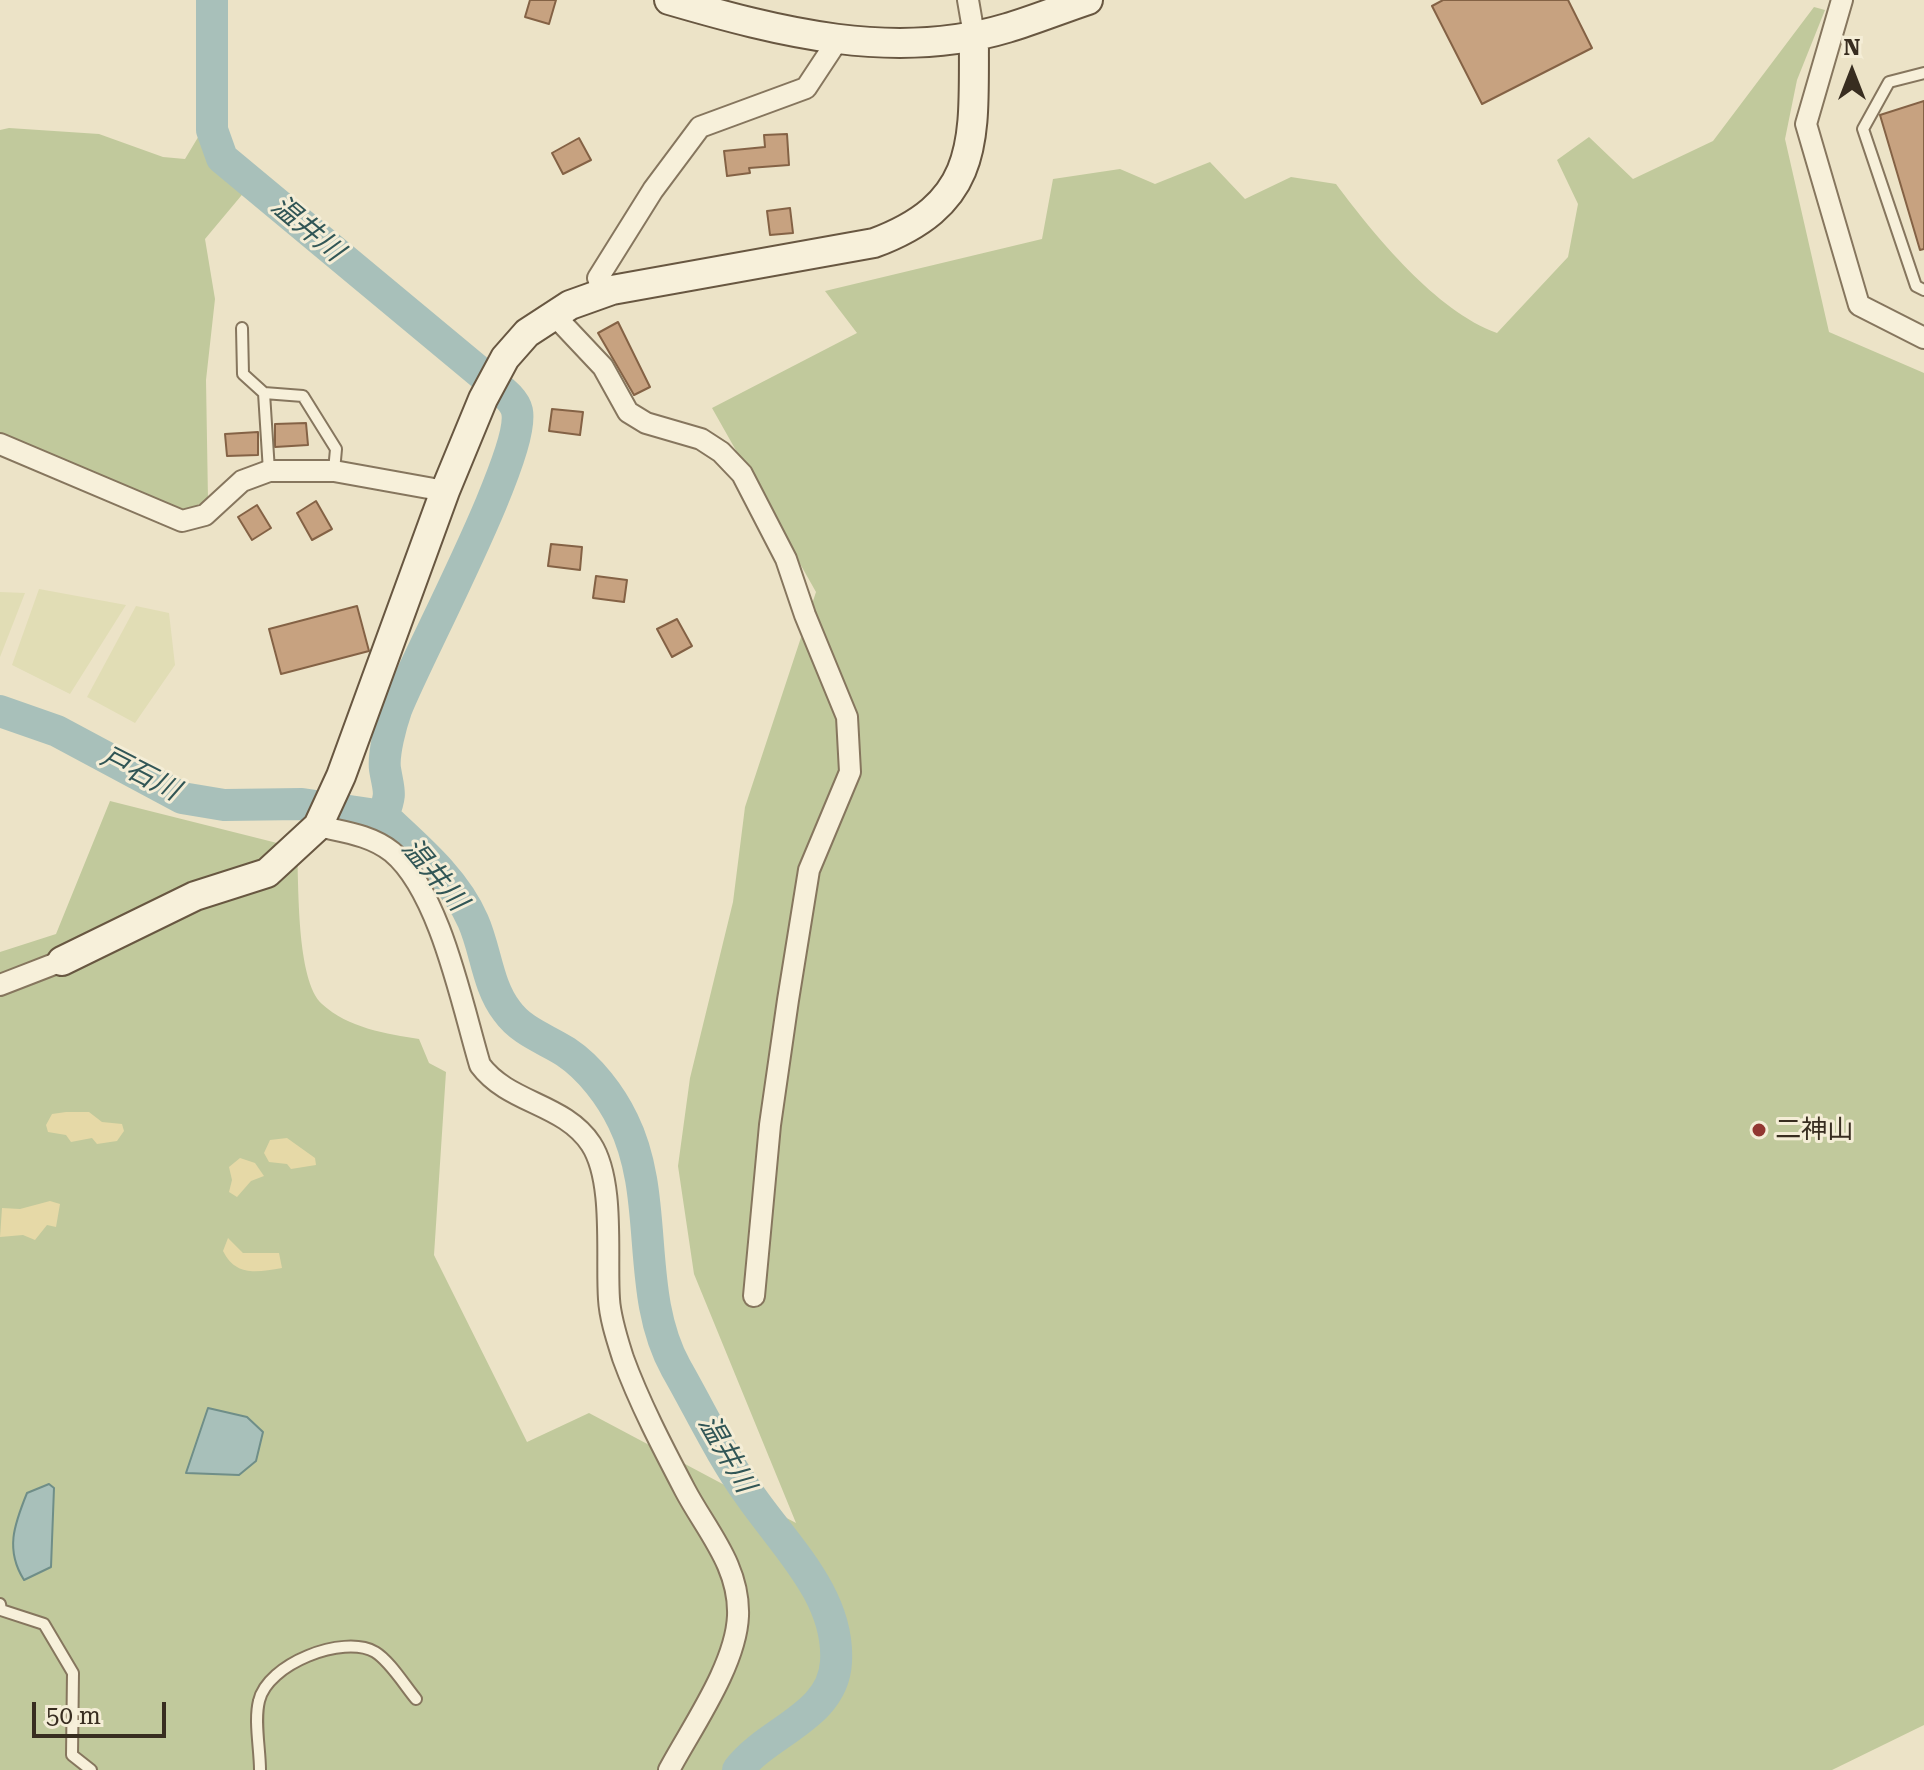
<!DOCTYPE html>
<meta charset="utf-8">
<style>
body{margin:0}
#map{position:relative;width:1924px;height:1770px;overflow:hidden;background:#ece3c7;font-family:"Roboto Serif",serif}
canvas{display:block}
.north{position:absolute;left:1812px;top:32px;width:80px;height:80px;-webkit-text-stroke:6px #f4edd6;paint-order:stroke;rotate:0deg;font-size:22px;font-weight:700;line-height:32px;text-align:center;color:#382d20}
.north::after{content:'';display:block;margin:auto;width:28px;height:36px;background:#382d20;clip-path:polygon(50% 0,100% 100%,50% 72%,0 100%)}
.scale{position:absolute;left:32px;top:1702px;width:134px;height:36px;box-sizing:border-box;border:4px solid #382d20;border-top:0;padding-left:10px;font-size:24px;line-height:28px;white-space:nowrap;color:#382d20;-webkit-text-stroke:6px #f4edd6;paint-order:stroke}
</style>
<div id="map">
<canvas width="1924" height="1770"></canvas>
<div class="north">N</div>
<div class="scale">50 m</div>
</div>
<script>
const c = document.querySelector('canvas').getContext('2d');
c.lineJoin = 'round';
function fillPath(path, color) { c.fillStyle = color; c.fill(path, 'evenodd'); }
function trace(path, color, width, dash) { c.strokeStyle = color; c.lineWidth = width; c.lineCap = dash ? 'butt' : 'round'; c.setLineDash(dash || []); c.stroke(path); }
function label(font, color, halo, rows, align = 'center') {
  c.font = font + ' "Roboto Serif","Noto Sans JP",serif'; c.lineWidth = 6; c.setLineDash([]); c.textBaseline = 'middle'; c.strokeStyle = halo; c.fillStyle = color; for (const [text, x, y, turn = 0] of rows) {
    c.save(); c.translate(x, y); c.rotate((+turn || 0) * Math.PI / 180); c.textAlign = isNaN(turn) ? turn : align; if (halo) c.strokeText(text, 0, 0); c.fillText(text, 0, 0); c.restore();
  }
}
const farmland = new Path2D(`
 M39,589L126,605L70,694L12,665Z
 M0,592L25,593L0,657Z
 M136,606L169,613L175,665L135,723L87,697Z`);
const green = new Path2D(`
 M1814,7L1825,10L1797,80L1785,139L1829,332L1924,373V1725L1832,1770H0V952L56,934L110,801L297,848C299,884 296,980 322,1004C348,1028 387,1034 419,1039L429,1063L446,1072L434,1255L527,1442L589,1413L796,1523L694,1274L678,1166L690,1078L733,902L745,807L816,592L712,408L857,333L825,291L1042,239L1053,179L1120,169L1155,184L1210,162L1245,199L1291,177L1336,184C1375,236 1436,311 1497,333L1568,257L1578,204L1557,160L1589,137L1633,179L1713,141Z
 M9,128L99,134L163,157L185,159L203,129L216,156L246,190L205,239L215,299L206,380L208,500L180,513L0,436V130Z`);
const sand = new Path2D(`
 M66,1112H89L102,1122L122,1124L124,1131L117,1141L97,1144L92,1138L71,1142L66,1135L48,1132L46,1125L52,1114Z
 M287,1138L315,1158L316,1165L291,1169L287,1164L269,1162L264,1153L270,1140Z
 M240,1158L255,1163L264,1176L251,1181L237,1197L229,1192L232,1180L229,1167Z
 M50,1201L60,1204L56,1227L47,1225L35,1240L23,1235L0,1237L2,1208L20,1209Z
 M228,1238L243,1253H279L282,1268C257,1272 236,1277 223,1251Z`);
const water = new Path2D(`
 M208,1408L247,1417L263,1432L256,1461L239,1475L186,1473Z
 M49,1484L54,1488L51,1567L24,1580C5,1550 14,1525 27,1493Z`);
const river = new Path2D(`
 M212,0V130L222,158L489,380C498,388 514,398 517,411C526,454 417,656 396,710C391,724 383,754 385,769C389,793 392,792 383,816
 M0,711L57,731L182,798L224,805L302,804L383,816
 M383,816C416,847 455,879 473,921C486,950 487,985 507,1011C522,1032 546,1039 566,1052C590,1068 611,1096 623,1121C661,1198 634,1292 676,1368C700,1410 721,1455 749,1494C784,1545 840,1596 836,1662C833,1717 767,1731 738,1770`);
const building = new Path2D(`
 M530,0H556L549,24L525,17Z
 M1443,0H1568L1592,48L1482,104L1432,6Z
 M1924,101V249L1920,250L1880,115Z
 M787,134L789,165L749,168L750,173L727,176L724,151L765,147L764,135Z
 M579,138L591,160L563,174L552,153Z
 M790,208L793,233L770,235L767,211Z
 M618,322L650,387L634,395L598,333Z
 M552,409L583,412L580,435L549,431Z
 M306,423L308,445L275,447V424Z
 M258,432V455L227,456L225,434Z
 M316,501L332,529L312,540L297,513Z
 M257,505L271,528L252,540L238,517Z
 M551,544L582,547L580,570L548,566Z
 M596,576L627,580L624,602L593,598Z
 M357,606L369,651L281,674L269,629Z
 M677,619L692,646L672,657L657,629Z`);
const lane = new Path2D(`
 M1924,73L1889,82L1863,129L1916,286L1924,290
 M242,328L243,374L264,393L269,471
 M264,393L303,396L336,449L334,471
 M0,1604L1,1610L44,1624L73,1673L72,1755L91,1770
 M260,1770C260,1749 254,1721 259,1701C267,1664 343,1634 375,1652C390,1661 405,1686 416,1699`);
const street = new Path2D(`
 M968,0L974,35
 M1842,0L1806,124L1859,305L1924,338
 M603,292L598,278L653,190L700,127L806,88L837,41
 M554,315L603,367L628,412L646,423L701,439L721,452L742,474L786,559L805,615L847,717L850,772L809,870L788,1000L770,1125L754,1296
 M0,444L182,521L205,515L242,481L269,471H334L445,491
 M318,826C344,832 371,835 392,852C440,892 462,1005 480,1065C509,1104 564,1103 591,1144C615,1181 606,1256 609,1299C610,1318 617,1339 623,1358C639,1402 663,1448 685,1490C706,1530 740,1566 738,1616C736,1665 692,1727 669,1770
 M0,985L62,961`);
const secondary = new Path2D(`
 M669,0C779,32 894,62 1007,28C1034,20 1061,9 1088,0
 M62,961L195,896L267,873L318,826L341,776L445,491L483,399L505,358L527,333L570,305L612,290L874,243C984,202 973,136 974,35`);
const markers = [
 [1759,1130,8,"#923731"]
];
const poiNames = [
 ["二神山",1775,1130]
];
const waterNames = [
 ["温井川",307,229,40],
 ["戸石川",140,774,27],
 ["温井川",434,875,50],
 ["温井川",726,1454,60]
];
fillPath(farmland, '#e1ddb5');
fillPath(green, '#c1c99c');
fillPath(sand, '#e6d9a7');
fillPath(water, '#a8c0ba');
trace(water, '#6f8e88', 2);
trace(river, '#a8c0ba', 32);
fillPath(building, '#c7a280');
trace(building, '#846245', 2);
trace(lane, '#86765e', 14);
trace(street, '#86765e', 24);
trace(secondary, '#685741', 32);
trace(lane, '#f7f0da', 10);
trace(street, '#f7f0da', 20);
trace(secondary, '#f7f0da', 28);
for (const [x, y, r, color] of markers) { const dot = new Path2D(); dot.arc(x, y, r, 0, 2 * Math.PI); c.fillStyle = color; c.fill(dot); trace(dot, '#f4edd6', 3); }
label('26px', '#382d20', '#f4edd6', poiNames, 'left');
label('italic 28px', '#315656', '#f4edd6', waterNames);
</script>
